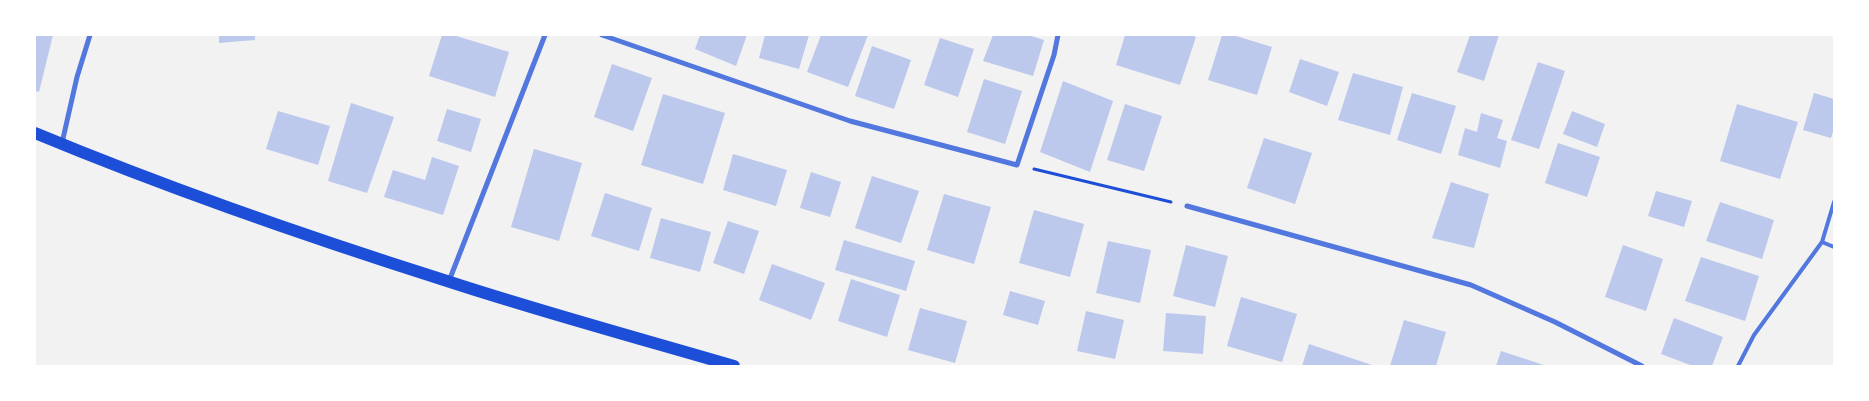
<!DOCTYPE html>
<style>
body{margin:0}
#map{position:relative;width:1869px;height:401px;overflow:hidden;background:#f2f2f2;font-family:"Sofia Sans Condensed",sans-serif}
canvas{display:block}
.frame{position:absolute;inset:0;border:36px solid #fff;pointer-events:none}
</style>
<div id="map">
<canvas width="1869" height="401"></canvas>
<div class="frame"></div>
</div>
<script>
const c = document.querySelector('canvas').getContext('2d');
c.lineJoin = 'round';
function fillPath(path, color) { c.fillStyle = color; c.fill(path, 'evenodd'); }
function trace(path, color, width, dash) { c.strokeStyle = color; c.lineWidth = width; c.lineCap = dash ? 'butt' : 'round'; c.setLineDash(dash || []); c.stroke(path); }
const building = new Path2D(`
 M35,35H53L39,92L35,91Z
 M219,35H255V40L219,43Z
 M442,35H453L509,52L495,97L429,76Z
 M700,35H747L736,66L695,49Z
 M765,35H809L799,69L759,58Z
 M821,35H868L848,87L807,72Z
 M993,35H1028L1044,40L1033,76L983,61Z
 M1125,35H1190L1196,37L1180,85L1116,65Z
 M1222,35H1233L1272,47L1257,95L1208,80Z
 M1470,35H1499L1484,81L1457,72Z
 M940,38L974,49L958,97L924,85Z
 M872,46L911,60L894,109L855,96Z
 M1300,59L1339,72L1327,106L1289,92Z
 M1538,62L1565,71L1539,149L1511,140Z
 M612,64L652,78L633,131L594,117Z
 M1353,73L1403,87L1390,135L1338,120Z
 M984,79L1022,91L1005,144L967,132Z
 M1063,81L1113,101L1090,172L1040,152Z
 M1412,93L1456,106L1441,154L1397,140Z
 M1814,93L1834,99V129L1831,138L1803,130Z
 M663,94L725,113L703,184L641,165Z
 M351,103L394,117L367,193L328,181Z
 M1125,104L1162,116L1144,171L1107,160Z
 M1737,104L1798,122L1780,179L1720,161Z
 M447,109L481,119L471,152L437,141Z
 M278,111L330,126L318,165L266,149Z
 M1572,111L1605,124L1597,147L1563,134Z
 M1481,113L1503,120L1497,138L1507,141L1500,168L1458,155L1465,128L1477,132Z
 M1264,138L1312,153L1295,204L1247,188Z
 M1558,143L1600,157L1587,197L1545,183Z
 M534,149L582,163L559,241L511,227Z
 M733,154L787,170L776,206L723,190Z
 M432,157L459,166L443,215L384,197L393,170L425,180Z
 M811,172L841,182L830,217L800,208Z
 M872,176L919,191L901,243L855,228Z
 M1451,182L1489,194L1474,248L1432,238Z
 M1656,191L1692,201L1684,227L1648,216Z
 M605,193L652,208L639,251L591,236Z
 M944,194L991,207L974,264L927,250Z
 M1720,202L1774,220L1762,259L1706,241Z
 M1034,210L1084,224L1070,277L1019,263Z
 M661,218L711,232L700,272L650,258Z
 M728,221L759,231L744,274L713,263Z
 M844,240L915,261L906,291L835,270Z
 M1108,241L1151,250L1140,303L1096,293Z
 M1186,245L1228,256L1215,307L1173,296Z
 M1623,245L1663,259L1646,311L1605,297Z
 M1701,257L1759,276L1745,321L1685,301Z
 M772,264L825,283L811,320L759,300Z
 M851,279L900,295L887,337L838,321Z
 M1010,291L1045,301L1038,325L1003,315Z
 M1241,297L1297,314L1282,362L1227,346Z
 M920,308L967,321L955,363L908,350Z
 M1086,311L1124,320L1115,359L1077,351Z
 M1166,313L1206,316L1203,354L1163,351Z
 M1674,318L1723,337L1712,366H1693L1661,354Z
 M1404,320L1446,332L1436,366H1390Z
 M1309,344L1375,366H1302Z
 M1501,351L1547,366H1496Z`);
const path = new Path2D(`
 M1034,169L1171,202`);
const service = new Path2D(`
 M1822,242L1834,247
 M1738,366L1754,335L1822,242L1834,202`);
const minor = new Path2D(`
 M602,35L850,121L1017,165L1054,55L1058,35
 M62,143L77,77L90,35
 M1187,206L1471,285L1555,322L1642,366
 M449,281L545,35`);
const primary = new Path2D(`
 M35,133C170,189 308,237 447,281C542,312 638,338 734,366`);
fillPath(building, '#bdc9ec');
trace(path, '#1d4ed8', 3);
trace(service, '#5277de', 4);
trace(minor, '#5277de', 5);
trace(primary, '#1d4ed8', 12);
</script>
